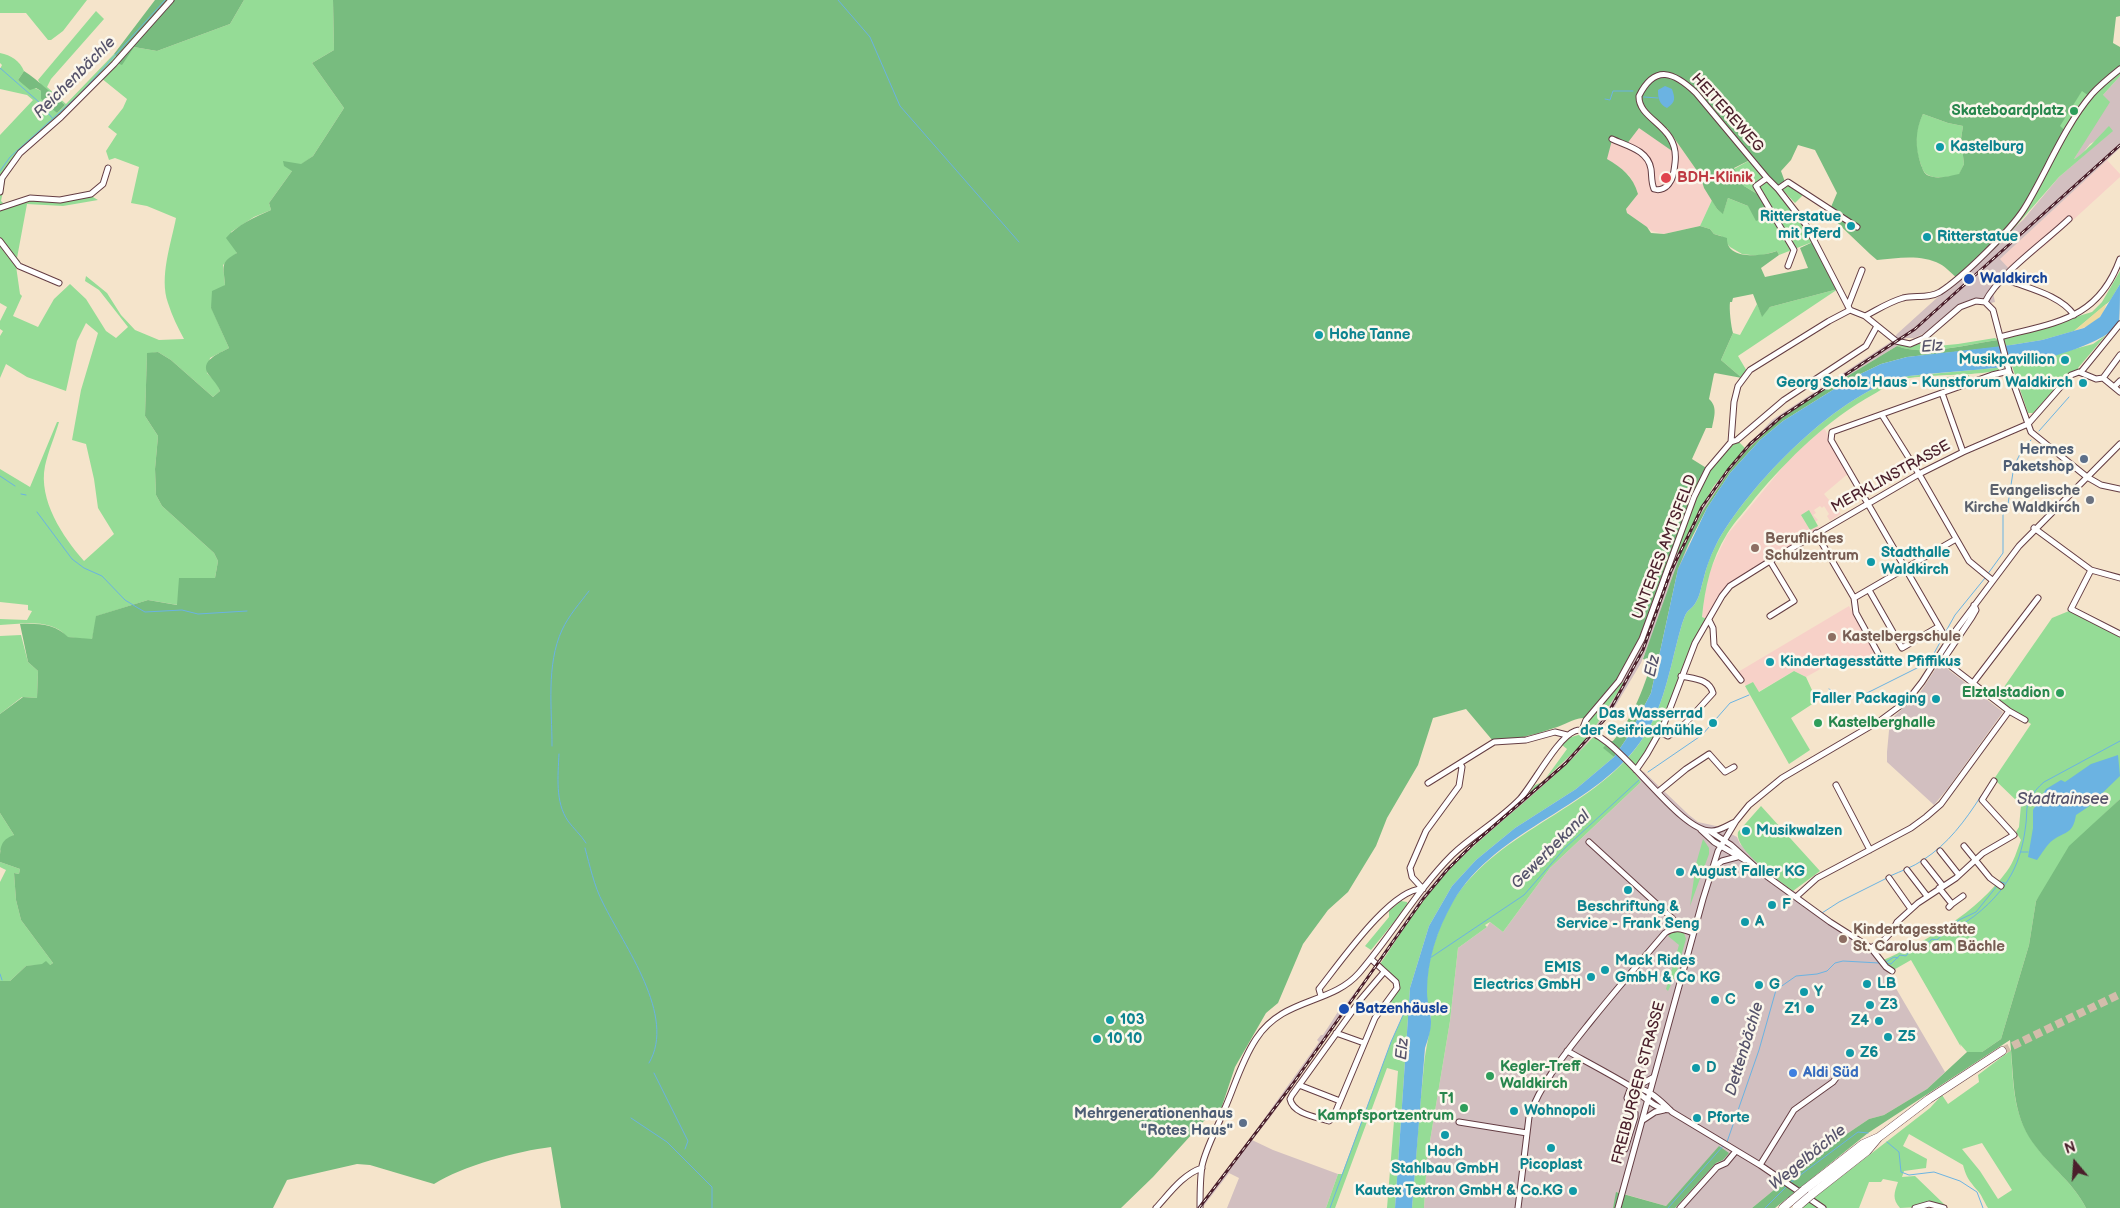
<!DOCTYPE html>
<meta charset="utf-8">
<style>
body{margin:0}
#map{position:relative;width:2120px;height:1208px;overflow:hidden;background:#f5e4cb;font-family:"Balsamiq Sans",sans-serif}
canvas{display:block}
.north{position:absolute;left:2050px;top:1138px;width:50px;height:50px;-webkit-text-stroke:4px #fbf7ec;paint-order:stroke;rotate:342deg;font-size:14px;font-weight:700;line-height:20px;text-align:center;color:#4a1f2b}
.north::after{content:'';display:block;margin:auto;width:18px;height:22px;background:#4a1f2b;clip-path:polygon(50% 0,100% 100%,50% 72%,0 100%)}
</style>
<div id="map">
<canvas width="2120" height="1208"></canvas>
<div class="north">N</div>
</div>
<script>
const c = document.querySelector('canvas').getContext('2d');
c.lineJoin = 'round';
function fillPath(path, color) { c.fillStyle = color; c.fill(path, 'evenodd'); }
function trace(path, color, width, dash) { c.strokeStyle = color; c.lineWidth = width; c.lineCap = dash ? 'butt' : 'round'; c.setLineDash(dash || []); c.stroke(path); }
function label(font, color, halo, rows, align = 'center') {
  c.font = font + ' "Balsamiq Sans",sans-serif'; c.lineWidth = 5; c.setLineDash([]); c.textBaseline = 'middle'; c.strokeStyle = halo; c.fillStyle = color; for (const [text, x, y, turn = 0] of rows) {
    c.save(); c.translate(x, y); c.rotate((+turn || 0) * Math.PI / 180); c.textAlign = isNaN(turn) ? turn : align; if (halo) c.strokeText(text, 0, 0); c.fillText(text, 0, 0); c.restore();
  }
}
const built = new Path2D(`
 M1639,127L1667,128L1700,175L1704,188L1712,200L1700,226L1664,234L1652,231L1627,213L1626,209L1638,194L1637,191L1629,175L1606,159L1612,139Z
 M2107,160L2120,174V177L2048,243L2012,272L2009,270L2000,259Z
 M1824,428L1850,472L1824,494L1841,514L1830,521L1827,516L1829,514L1824,506L1822,508L1820,506L1814,510L1816,513L1813,515L1818,520L1815,522L1819,528L1810,533L1812,536L1730,586L1709,620L1702,617L1705,586L1712,566L1727,535L1791,457Z
 M1849,606L1876,652L1875,656L1824,667L1806,677L1794,671L1758,692L1753,682L1746,686L1738,672Z`);
const industrial = new Path2D(`
 M2120,76V148L2000,259L2012,272L1993,293L1995,302L1991,303L1975,298L1959,304L1923,334L1914,338H1906L1897,346L1803,403L1764,433L1728,473L1702,512L1641,663L1610,715L1575,758L1553,779L1475,845L1424,900L1269,1119L1252,1140L1273,1150L1338,1174L1326,1208H1227L1239,1178L1229,1173L1202,1208H1197L1226,1172L1319,1042L1317,1040L1321,1035H1323L1343,1004L1345,1005L1363,982L1421,898L1445,869L1472,843L1550,777L1591,733L1624,683L1619,681L1674,554L1723,472L1772,420L1892,341L1897,334L2023,220L2059,177L2112,131L2090,144L2079,158L2074,159L2087,137L2103,95Z
 M1938,665L1945,667L2003,712L1948,788L1934,805L1887,762V752L1890,720L1919,694Z
 M1636,770L1644,772L1689,815L1698,822L1716,826L1737,837L1740,844L1766,869L1823,914L1876,948L1894,985L1945,1072L1927,1089L1884,1115L1869,1119L1820,1152L1752,1208H1675L1716,1163L1723,1160L1719,1147L1666,1206L1617,1192L1613,1208H1424L1427,1159L1450,1021L1458,948L1487,927L1490,922L1503,932L1550,868L1641,782L1632,771Z`);
const green = new Path2D(`
 M0,0H87L63,31L51,40H48L26,13H0Z
 M244,0H333L334,50L312,63L344,108L313,156L292,171L269,203L271,210L254,217L231,232L237,253L223,265L225,285L211,307L229,348L210,358L207,373L216,382L220,391L213,397L171,360L158,352L147,354L145,416L158,436L155,469L156,495L162,506L214,553L218,561L215,578L178,605L148,600L97,616L92,640L67,637C52,618 22,624 0,625V619L27,620L32,611L28,610V605L0,602V469L30,487L57,422H59C55,436 48,452 45,466C38,500 63,537 84,561L114,534L98,508L94,479L86,444L72,440L81,390L98,333L86,323L77,341L66,391L27,377L6,364L0,378V336L3,331L0,329V321L7,307L0,303V135L33,100L27,95L0,89V69L2,65L0,63V53C11,55 20,61 24,71L18,80L41,91L57,113L65,105L41,85L38,80L96,11L104,19L51,79L47,87L66,104L114,54L118,57L134,47L157,51L230,24ZM101,78L127,99L123,108L108,127L117,134L106,151L109,160L115,158L139,167L131,203L147,206L176,218C171,244 159,277 168,303C172,316 178,328 184,339L159,340L135,330L121,315L107,293L86,276L85,281L99,290L128,327L116,338L106,331L86,299L70,284L54,299L38,327L13,316L22,296L20,294L16,266L20,261L17,258L27,204L63,206L98,200L86,193L60,198H23L4,204L1,201L6,176L17,159Z
 M2120,67V76L2103,95L2110,102L2074,159C2080,158 2103,132 2109,126L2113,131L2059,177L2003,241L1980,262L1956,277L2013,223L2066,131L2059,126L2082,90Z
 M1923,114L1948,123L1963,126L1961,139L1964,164L1959,175C1949,176 1938,180 1928,175C1923,173 1922,167 1920,162C1914,146 1915,129 1923,114Z
 M1752,159L1778,189L1815,241L1779,255L1777,251L1759,256L1742,254L1730,247L1721,236L1714,234L1710,229L1700,226L1712,200L1717,209L1723,213L1728,198L1748,206L1759,195L1744,186L1734,169Z
 M1786,184L1792,186L1803,195L1795,203L1781,188Z
 M2120,271V284L2110,301L2074,331L2042,340L2005,346L2003,339L2092,312L2102,302Z
 M1838,289L1738,356L1748,373L1742,378L1721,360L1733,333L1740,335L1757,304L1762,316L1770,307Z
 M2106,335L2078,368L2080,372L2065,377C2061,392 2057,389 2047,398C2042,402 2038,408 2033,413H2028L2012,366L2093,344Z
 M1995,338L1998,340C1969,344 1923,357 1897,346L1899,344L1907,346L1923,343L1927,347L1958,344Z
 M2005,367C1991,378 1922,372 1897,381C1889,384 1881,390 1874,394C1827,420 1789,458 1755,498C1746,510 1735,521 1727,534C1711,560 1705,587 1702,617L1709,620L1695,643L1672,705L1636,770L1633,771L1641,782L1550,868L1503,932L1490,922L1485,925L1487,927L1458,948L1450,1021L1427,1159L1424,1208H1412C1416,1160 1419,1113 1424,1065C1425,1051 1431,1029 1431,1017C1430,1012 1428,1007 1427,1002C1424,968 1436,930 1453,901C1500,827 1599,809 1645,735C1666,702 1671,661 1682,624C1684,619 1685,614 1688,611C1691,608 1694,606 1696,602C1700,596 1701,587 1703,581C1706,568 1710,556 1716,545C1747,486 1842,388 1909,376Z
 M1969,375L1970,380L1941,391L1937,378Z
 M1737,440L1745,448L1713,487L1678,553L1674,554L1704,477L1731,442Z
 M1809,510L1818,526L1810,530L1801,515Z
 M2069,611L2120,634V799L2096,822L2036,901L2029,945L2001,1039L1982,1052H1967L1960,1044L1961,1047L1911,960L1890,972L1881,961C1928,941 1976,913 2007,871C2014,862 2017,850 2021,840L2016,832L2019,827L2021,805L1994,779L2031,724L1995,700L2052,618Z
 M21,635L28,662L38,671L37,698L22,697L0,714V636Z
 M1794,671L1806,677L1817,701L1791,718L1810,750L1789,764L1745,686L1753,682L1759,692Z
 M1621,682L1624,683L1591,733L1576,750L1526,797L1535,785L1543,782L1567,749L1562,745L1568,738L1585,733L1587,722Z
 M1596,734L1608,742L1604,748L1614,757L1576,789L1515,828L1476,860L1452,886L1429,926L1410,988L1395,1208H1387L1398,1071L1387,1068L1335,1208H1326L1338,1174H1342L1391,1042L1404,1013L1387,1005L1400,988L1398,981L1380,964C1402,932 1423,897 1450,869C1497,822 1551,784 1596,734Z
 M1761,806L1820,871L1793,891C1779,880 1734,850 1738,832Z
 M0,813L14,835L0,851Z
 M1703,839L1709,848V854L1690,906L1696,864Z
 M0,862L20,869L19,874L14,873L16,900L21,920L53,963L50,965L26,966L10,981H0V882L6,870L0,867Z
 M1401,901L1407,902L1408,905L1371,950L1365,946L1389,917V911Z
 M1674,931L1684,933L1686,939L1676,974L1668,991L1666,989L1679,945L1668,936Z
 M2011,1050C2013,1080 2013,1110 2029,1136C2045,1163 2072,1180 2086,1208H1988C1984,1202 1982,1195 1977,1190C1969,1180 1967,1179 1963,1165L1909,1134L1903,1146L1927,1159L1926,1168L1904,1171L1902,1177L1915,1176L1945,1205L1943,1208L1938,1206L1900,1208C1892,1199 1894,1193 1898,1182L1883,1179L1881,1182H1869L1859,1208H1801L1930,1108L1942,1095L1948,1104L1979,1082L1978,1075ZM1982,1143L2012,1190L1998,1199L1980,1171L1962,1149Z`);
const forest = new Path2D(`
 M155,0H244L230,24L157,51L134,47L122,65L117,63V57L114,54Z
 M333,0H2120V16L2116,17L2113,43L2120,47V67L2089,96L2082,91L2060,126L2066,131L2013,223L1956,277C1951,273 1946,267 1940,264C1922,254 1897,258 1877,260L1870,254L1828,214L1837,193L1815,150L1798,145L1791,160L1781,171L1785,182L1778,189L1752,159L1734,168L1744,186L1759,195L1771,215L1756,221L1748,206L1728,198L1723,214L1717,209L1704,188L1700,175L1667,128L1664,129L1675,153L1639,128L1626,145L1612,140L1607,159C1622,168 1633,176 1638,194L1626,209L1627,213L1647,227L1651,233L1664,234L1700,226L1710,229L1714,234L1727,238C1726,261 1764,256 1777,251L1779,255L1761,268L1765,277L1808,268L1800,248L1815,241L1838,289L1770,307L1762,317L1753,294L1733,298L1732,302H1730C1729,309 1731,326 1733,333L1721,360L1742,378L1715,373L1714,374L1709,399C1718,407 1714,417 1712,428H1706L1692,459L1708,469L1704,477L1631,662L1586,720L1583,718C1572,719 1565,725 1554,728C1531,736 1517,739 1493,741L1466,709L1433,718L1418,765L1387,818L1376,846L1348,892L1328,910L1303,944L1278,1003L1266,1013L1235,1067L1220,1112L1213,1111L1153,1177L1121,1208H561L551,1147C518,1151 462,1166 434,1184L370,1165L357,1164L287,1180L273,1208H0V981H10L26,966L42,964L46,961L50,965L53,963L21,920L16,900L14,873L19,874L20,869L0,862C0,848 0,840 14,835L0,813V714L23,697L37,698L38,671L28,662L20,624C37,623 56,624 68,637L92,639L96,616L148,600L177,605L179,578H215L218,561L214,553L162,506L156,495L155,469L158,436L145,416L147,353L158,352L171,360L213,397L220,391C217,384 213,380 209,375C198,361 220,353 229,348L211,308L212,291L225,285C224,266 219,263 237,253L226,238C237,225 255,217 271,210L269,203L292,171L284,166L283,161L301,164L313,156L344,108L312,63L334,50ZM1923,114L1948,123L1963,126L1961,139L1964,164L1959,174C1949,176 1937,180 1927,175C1923,172 1923,169 1921,165C1915,147 1915,131 1923,114Z
 M24,71C39,81 51,93 65,105L57,113L41,99V91L36,88L30,90L18,80Z
 M1998,340L2000,347L1907,357L1881,364L1852,378L1783,421L1760,440L1730,473L1707,508L1688,545L1678,569L1651,693L1629,735L1614,757L1603,748L1608,742L1613,741C1631,721 1644,689 1651,663L1643,659L1681,553L1702,512L1728,473L1748,449L1779,420L1803,403L1897,346C1924,357 1969,344 1998,340Z
 M2120,799V1208H2086C2072,1180 2045,1163 2029,1137C2011,1107 2014,1073 2010,1040L1868,1133L1775,1208H1752L1820,1152L1869,1119L1884,1115L1927,1089L1967,1052H1982L2001,1039L2029,945L2036,901L2069,846Z
 M1719,1146L1729,1153L1723,1160L1716,1163L1675,1208H1613L1616,1192L1666,1206Z`);
const sand = new Path2D(`
 M2106,304C2104,319 2088,327 2074,331Z`);
const water = new Path2D(`
 M1665,86L1672,89C1675,98 1676,102 1667,108C1659,104 1658,98 1658,90Z
 M2120,284C2120,295 2120,312 2119,322C2108,345 2029,364 2004,367C1972,371 1940,372 1909,376C1842,388 1747,486 1716,545C1710,557 1706,568 1703,581C1701,587 1700,596 1696,602C1694,606 1691,608 1688,611C1685,614 1684,619 1682,624C1671,661 1666,702 1645,735C1598,809 1497,826 1453,902C1437,930 1427,961 1427,992C1427,1003 1431,1012 1431,1022C1431,1031 1428,1039 1425,1048L1412,1208H1395L1410,988L1429,926L1452,886L1476,860L1515,828L1576,789L1614,757L1629,735L1651,693L1678,569L1707,508L1730,473L1760,440L1783,421L1852,378L1881,364L1907,357L2011,345L2042,340L2084,328L2100,317Z
 M2118,755L2120,776L2088,807L2076,815C2073,834 2066,831 2053,840C2046,845 2042,854 2037,860L2028,857L2033,828V810L2046,789L2061,780L2065,782L2091,764Z`);
const stream = new Path2D(`
 M838,0L870,37L900,106L1019,242
 M0,68L39,102L53,119
 M1644,97L1658,98
 M1605,99L1610,100L1613,91H1633
 M0,171L10,157L79,95L165,0
 M2039,431L2069,397
 M0,476L15,486
 M21,494L26,495
 M37,512L72,559L84,568L102,576L125,600L138,608L145,612L182,610L198,614L247,611
 M1987,575L2003,553V515L2008,504L2014,466L2020,454L2031,440
 M1945,633L1955,615L1985,578
 M1829,689C1840,696 1848,698 1861,696L1925,664L1932,657L1943,637
 M1710,727L1715,723L1716,719
 M552,746C552,708 546,665 562,630C569,615 580,603 589,591
 M559,754C558,776 555,802 568,821C573,828 581,835 586,843
 M1648,772L1702,735L1730,703L1749,695
 M585,848C590,866 594,886 603,903C624,946 677,1016 649,1063
 M2021,852H2028
 M1890,876C1901,871 1913,867 1923,860C1948,844 1965,821 1981,796
 M2001,882L2005,883
 M1822,913L1839,902L1887,878
 M1950,928L1959,920L1976,912L1997,886
 M1430,958L1524,895L1565,848L1639,780
 M1886,962L1894,957L1898,958
 M1886,963L1891,964L1900,955L1906,956L1910,951L1920,950L1932,939L1937,940C1944,932 1951,930 1959,926C1978,916 2001,894 2011,875C2020,859 2024,841 2026,823C2027,815 2026,807 2029,800C2033,793 2038,787 2044,782L2120,741
 M0,974L2,980
 M654,1073L688,1141L685,1149
 M631,1118L667,1142L712,1187V1208
 M1727,1142L1759,1050L1776,990L1796,976L1817,974L1827,971L1835,963L1843,961L1879,963
 M1887,1142L1899,1152L1901,1172L1909,1175L1934,1172L1960,1181L1977,1192L1983,1208
 M1791,1182L1858,1132L1868,1133
 M1330,1208L1391,1042L1404,1013L1408,1010
 M1668,1208L1724,1145
 M1765,1208L1788,1185`);
const highwayTunnel = new Path2D(`
 M2002,1051L2120,994`);
const minor = new Path2D(`
 M1612,139C1627,146 1648,150 1651,169C1652,176 1651,182 1654,189C1660,191 1667,188 1670,182C1674,177 1674,170 1675,163C1680,125 1638,121 1639,96C1655,64 1674,72 1696,93L1767,178L1778,189L1806,225L1850,310L1865,316L1896,341L1910,344L1924,338L1960,307L1976,301L1985,302L1993,310L2009,371L2031,432L2087,477L2101,485L2120,489
 M1767,178L1756,186L1794,250L1788,266
 M1778,189L1788,182L1857,227
 M0,192L2,178L20,153L61,117L114,64L171,0
 M0,208L30,198L60,200L91,194L103,184L108,168
 M0,241L19,266L59,283
 M2005,276L2010,281C2031,289 2061,296 2074,315
 M1985,302C1999,274 2045,242 2069,219
 M1848,306L1862,270
 M1865,316C1877,310 1889,302 1903,298C1915,295 1928,299 1940,292C1962,278 2010,231 2024,209C2047,172 2063,128 2092,94C2100,85 2110,77 2120,69
 M2000,337C2056,322 2098,320 2120,259
 M2081,372L2120,324
 M2103,378L2120,355
 M2103,378L2120,392
 M2114,387L2120,381
 M1942,393L1963,452
 M1882,415L1919,474L1969,561L1992,580
 M1731,442L1737,440L1784,400L1866,346L1877,326
 M2034,528L2091,570L2120,578
 M1816,533L1854,598L1856,613L1878,653V658L1863,662
 M1770,561L1794,601L1770,616
 M2091,570L2071,609L2120,634
 M1869,590L1902,648L1938,627
 M1854,598L1956,539
 M1709,620L1713,628L1714,645L1741,680
 M1948,642L1831,440L1832,432L1992,375L2009,371
 M1939,657L2009,711L2025,720
 M1943,660L1972,617L1976,610L1974,605
 M1973,683L2038,598
 M1582,730L1586,720L1619,681L1642,639L1694,497L1708,469L1731,442L1734,402L1738,386L1750,370L1829,321L1850,310
 M1660,732L1668,736L1682,727L1713,693C1709,679 1695,679 1681,676
 M1636,770L1647,754L1664,724L1695,643L1722,596L1730,586L1770,561L1919,474L1963,452L2028,424L2071,375L2079,372L2096,379L2103,378
 M1428,783L1494,742L1526,740L1555,732L1567,735
 M1836,785L1870,850
 M1658,792L1686,769L1709,754L1725,772L1734,767
 M1701,830L1714,842L1745,860
 M1711,832L1731,845L1761,872L1830,922L1871,948L1886,967L1892,971
 M1589,842L1672,918L1678,927
 M1964,846L1990,878L2001,886
 M1940,851L1959,875
 M1924,862L1943,886
 M1712,869L1722,861L1737,857
 M1907,870L1927,896
 M1889,878L1911,909
 M1939,888L1952,904L1949,907
 M1423,889L1412,877L1410,868L1426,831L1459,786L1462,767L1460,764
 M1796,897L1817,878L1911,828L1926,817L1941,804L2009,711
 M1952,904L1963,896
 M1871,948L1884,940L1893,930L1897,922L1918,903L1956,878L1983,853L2014,835L1982,800L1994,781
 M1371,959L1396,982L1397,988L1375,1018L1333,1118L1329,1121C1316,1117 1293,1114 1290,1099L1292,1095L1361,999L1384,972
 M1321,996L1319,989C1339,964 1392,887 1423,889
 M1336,1033L1364,1043
 M1567,1051C1587,1062 1608,1073 1628,1085C1641,1093 1653,1109 1670,1110
 M1299,1085L1340,1101
 M1631,1087C1646,1086 1662,1102 1672,1112L1760,1165L1823,1208
 M1636,1087L1654,1077
 M1643,1120L1655,1112L1664,1110
 M1459,1122L1527,1133
 M1625,1149L1635,1117V1113L1627,1098L1631,1087
 M1760,1165L1794,1110L1833,1082L1842,1070H1849L1852,1075
 M1156,1208C1169,1194 1183,1174 1202,1168
 M1200,1208C1200,1195 1200,1179 1202,1166C1206,1147 1218,1127 1225,1108C1235,1085 1242,1060 1256,1039C1283,997 1331,1005 1359,973C1392,935 1417,890 1452,855C1473,835 1500,820 1520,799C1534,783 1558,737 1575,731C1610,718 1675,833 1712,831C1720,831 1728,825 1735,822
 M1518,1208L1529,1117C1541,1082 1568,1050 1591,1021C1615,991 1640,962 1665,933C1675,926 1682,929 1693,933
 M1618,1208L1703,899L1718,851L1736,821L1749,805L1782,778L1881,720L1908,700L1922,682L1953,634L2019,546L2120,444
 M1680,1208L1717,1167L1726,1163L1736,1151
 M1915,1208L1929,1204L1944,1208`);
const highway = new Path2D(`
 M1804,1190L1863,1144L1879,1137L1929,1099L2002,1051
 M1811,1195L1867,1151L1878,1138
 M1783,1208L1791,1201`);
const rail = new Path2D(`
 M1199,1208L1292,1085L1423,899L1447,870L1473,844L1566,763L1605,719L1643,650L1671,571L1692,528L1702,507L1728,470L1750,444L1781,417L1915,329L2120,145`);
const highwayBridge = new Path2D(`
 M1791,1201L1804,1190
 M1797,1207L1811,1195`);
const markers = [
 [2074,111,5,"#2e9e5b"],
 [1940,147,5,"#0f9aa8"],
 [1666,178,6,"#e0444e"],
 [1851,226,5,"#0f9aa8"],
 [1927,237,5,"#0f9aa8"],
 [1969,279,6,"#1a4fb4"],
 [1319,335,5,"#0f9aa8"],
 [2065,360,5,"#0f9aa8"],
 [2083,383,5,"#0f9aa8"],
 [2084,459,5,"#5c6f8a"],
 [2090,500,5,"#6b7280"],
 [1755,548,5,"#8d6e63"],
 [1871,562,5,"#0f9aa8"],
 [1832,637,5,"#8d6e63"],
 [1770,662,5,"#0f9aa8"],
 [2060,693,5,"#2e9e5b"],
 [1936,699,5,"#0f9aa8"],
 [1713,723,5,"#0f9aa8"],
 [1818,723,5,"#2e9e5b"],
 [1746,831,5,"#0f9aa8"],
 [1680,872,5,"#0f9aa8"],
 [1628,890,5,"#0f9aa8"],
 [1772,905,5,"#0f9aa8"],
 [1745,922,5,"#0f9aa8"],
 [1843,939,5,"#8d6e63"],
 [1605,970,5,"#0f9aa8"],
 [1591,977,5,"#0f9aa8"],
 [1867,984,5,"#0f9aa8"],
 [1759,985,5,"#0f9aa8"],
 [1804,992,5,"#0f9aa8"],
 [1715,1000,5,"#0f9aa8"],
 [1870,1005,5,"#0f9aa8"],
 [1344,1009,6,"#1a4fb4"],
 [1810,1009,5,"#0f9aa8"],
 [1110,1020,5,"#0f9aa8"],
 [1879,1021,5,"#0f9aa8"],
 [1888,1037,5,"#0f9aa8"],
 [1097,1039,5,"#0f9aa8"],
 [1850,1053,5,"#0f9aa8"],
 [1696,1068,5,"#0f9aa8"],
 [1793,1073,5,"#3f7fe0"],
 [1490,1076,5,"#2e9e5b"],
 [1464,1108,5,"#2e9e5b"],
 [1514,1111,5,"#0f9aa8"],
 [1697,1118,5,"#0f9aa8"],
 [1243,1123,5,"#5c6f8a"],
 [1445,1135,5,"#0f9aa8"],
 [1551,1148,5,"#0f9aa8"],
 [1573,1191,5,"#0f9aa8"]
];
const leisureNames = [
 ["Skateboardplatz",2064,111],
 ["Elztalstadion",2050,693],
 ["Kastelberghalle",1828,723,"left"],
 ["Kegler-Treff",1500,1067,"left"],
 ["Waldkirch",1500,1084,"left"],
 ["T1",1454,1099],
 ["Kampfsportzentrum",1454,1116]
];
const streetNames = [
 ["HEITEREWEG",1727,113,48],
 ["MERKLINSTRASSE",1891,477,-29],
 ["UNTERES AMTSFELD",1665,547,-69],
 ["FREIBURGER STRASSE",1639,1083,-75]
];
const cultureNames = [
 ["Kastelburg",1950,147],
 ["Ritterstatue",1841,217,"right"],
 ["mit Pferd",1841,234,"right"],
 ["Ritterstatue",1937,237],
 ["Hohe Tanne",1329,335],
 ["Musikpavillion",2055,360,"right"],
 ["Georg Scholz Haus - Kunstforum Waldkirch",2073,383,"right"],
 ["Stadthalle",1881,553],
 ["Waldkirch",1881,570],
 ["Kindertagesstätte Pfiffikus",1780,662],
 ["Faller Packaging",1926,699,"right"],
 ["Das Wasserrad",1703,714,"right"],
 ["der Seifriedmühle",1703,731,"right"],
 ["Musikwalzen",1756,831],
 ["August Faller KG",1690,872],
 ["F",1782,905],
 ["Beschriftung &",1628,907,"center"],
 ["Service - Frank Seng",1628,924,"center"],
 ["A",1755,922],
 ["Mack Rides",1615,961],
 ["GmbH & Co KG",1615,978],
 ["EMIS",1581,968,"right"],
 ["Electrics GmbH",1581,985,"right"],
 ["LB",1877,984],
 ["G",1769,985],
 ["Y",1814,992],
 ["C",1725,1000],
 ["Z3",1880,1005],
 ["Z1",1800,1009,"right"],
 ["103",1120,1020],
 ["Z4",1869,1021,"right"],
 ["Z5",1898,1037],
 ["10 10",1107,1039],
 ["Z6",1860,1053],
 ["D",1706,1068],
 ["Wohnopoli",1524,1111],
 ["Pforte",1707,1118],
 ["Hoch",1445,1152,"center"],
 ["Stahlbau GmbH",1445,1169,"center"],
 ["Picoplast",1551,1165,"center"],
 ["Kautex Textron GmbH & Co.KG",1563,1191,"right"]
];
const healthNames = [
 ["BDH-Klinik",1677,178]
];
const transitNames = [
 ["Waldkirch",1980,279],
 ["Batzenhäusle",1355,1009]
];
const serviceNames = [
 ["Hermes",2074,450],
 ["Paketshop",2074,467],
 ["Mehrgenerationenhaus",1233,1114],
 ["\"Rotes Haus\"",1233,1131]
];
const worshipNames = [
 ["Evangelische",2080,491],
 ["Kirche Waldkirch",2080,508]
];
const educationNames = [
 ["Berufliches",1765,539],
 ["Schulzentrum",1765,556],
 ["Kastelbergschule",1842,637],
 ["Kindertagesstätte",1853,930],
 ["St. Carolus am Bächle",1853,947]
];
const shopNames = [
 ["Aldi Süd",1803,1073]
];
const waterNames = [
 ["Reichenbächle",75,78,-45],
 ["Elz",1932,347,-5],
 ["Elz",1653,666,-77],
 ["Stadtrainsee",2063,800],
 ["Gewerbekanal",1551,850,-45],
 ["Elz",1403,1049,-85],
 ["Dettenbächle",1745,1049,-73],
 ["Wegelbächle",1808,1158,-39]
];
fillPath(built, '#f7d1c8');
fillPath(industrial, '#d2bfc0');
fillPath(green, '#95dc96');
fillPath(forest, '#78bc7f');
fillPath(sand, '#eeda9e');
fillPath(water, '#6bb3e2');
trace(stream, '#6bb3e2', 1);
trace(highwayTunnel, '#d3bdab', 8, [8, 4]);
trace(minor, '#643d43', 7);
trace(highway, '#643d43', 9);
trace(minor, '#fff', 5);
trace(highway, '#fff', 8);
trace(rail, '#4a1f2b', 3);
trace(rail, '#fbf7ec', 1, [4]);
trace(highwayBridge, '#643d43', 9, []);
trace(highwayBridge, '#fff', 8);
for (const [x, y, r, color] of markers) { const dot = new Path2D(); dot.arc(x, y, r, 0, 2 * Math.PI); c.fillStyle = color; c.fill(dot); trace(dot, '#fbf7ec', 2); }
label('bold 15px', '#27864d', '#fbf7ec', leisureNames, 'right');
label('15px', '#4a1f2b', '#fbf7ec', streetNames);
label('bold 15px', '#0d838f', '#fbf7ec', cultureNames, 'left');
label('bold 15px', '#be3a42', '#fbf7ec', healthNames, 'left');
label('bold 15px', '#164399', '#fbf7ec', transitNames, 'left');
label('bold 15px', '#4e5e75', '#fbf7ec', serviceNames, 'right');
label('bold 15px', '#5b616d', '#fbf7ec', worshipNames, 'right');
label('bold 15px', '#785e54', '#fbf7ec', educationNames, 'left');
label('bold 15px', '#366cbe', '#fbf7ec', shopNames, 'left');
label('italic 16px', '#56536b', '#fbf7ec', waterNames);
</script>
